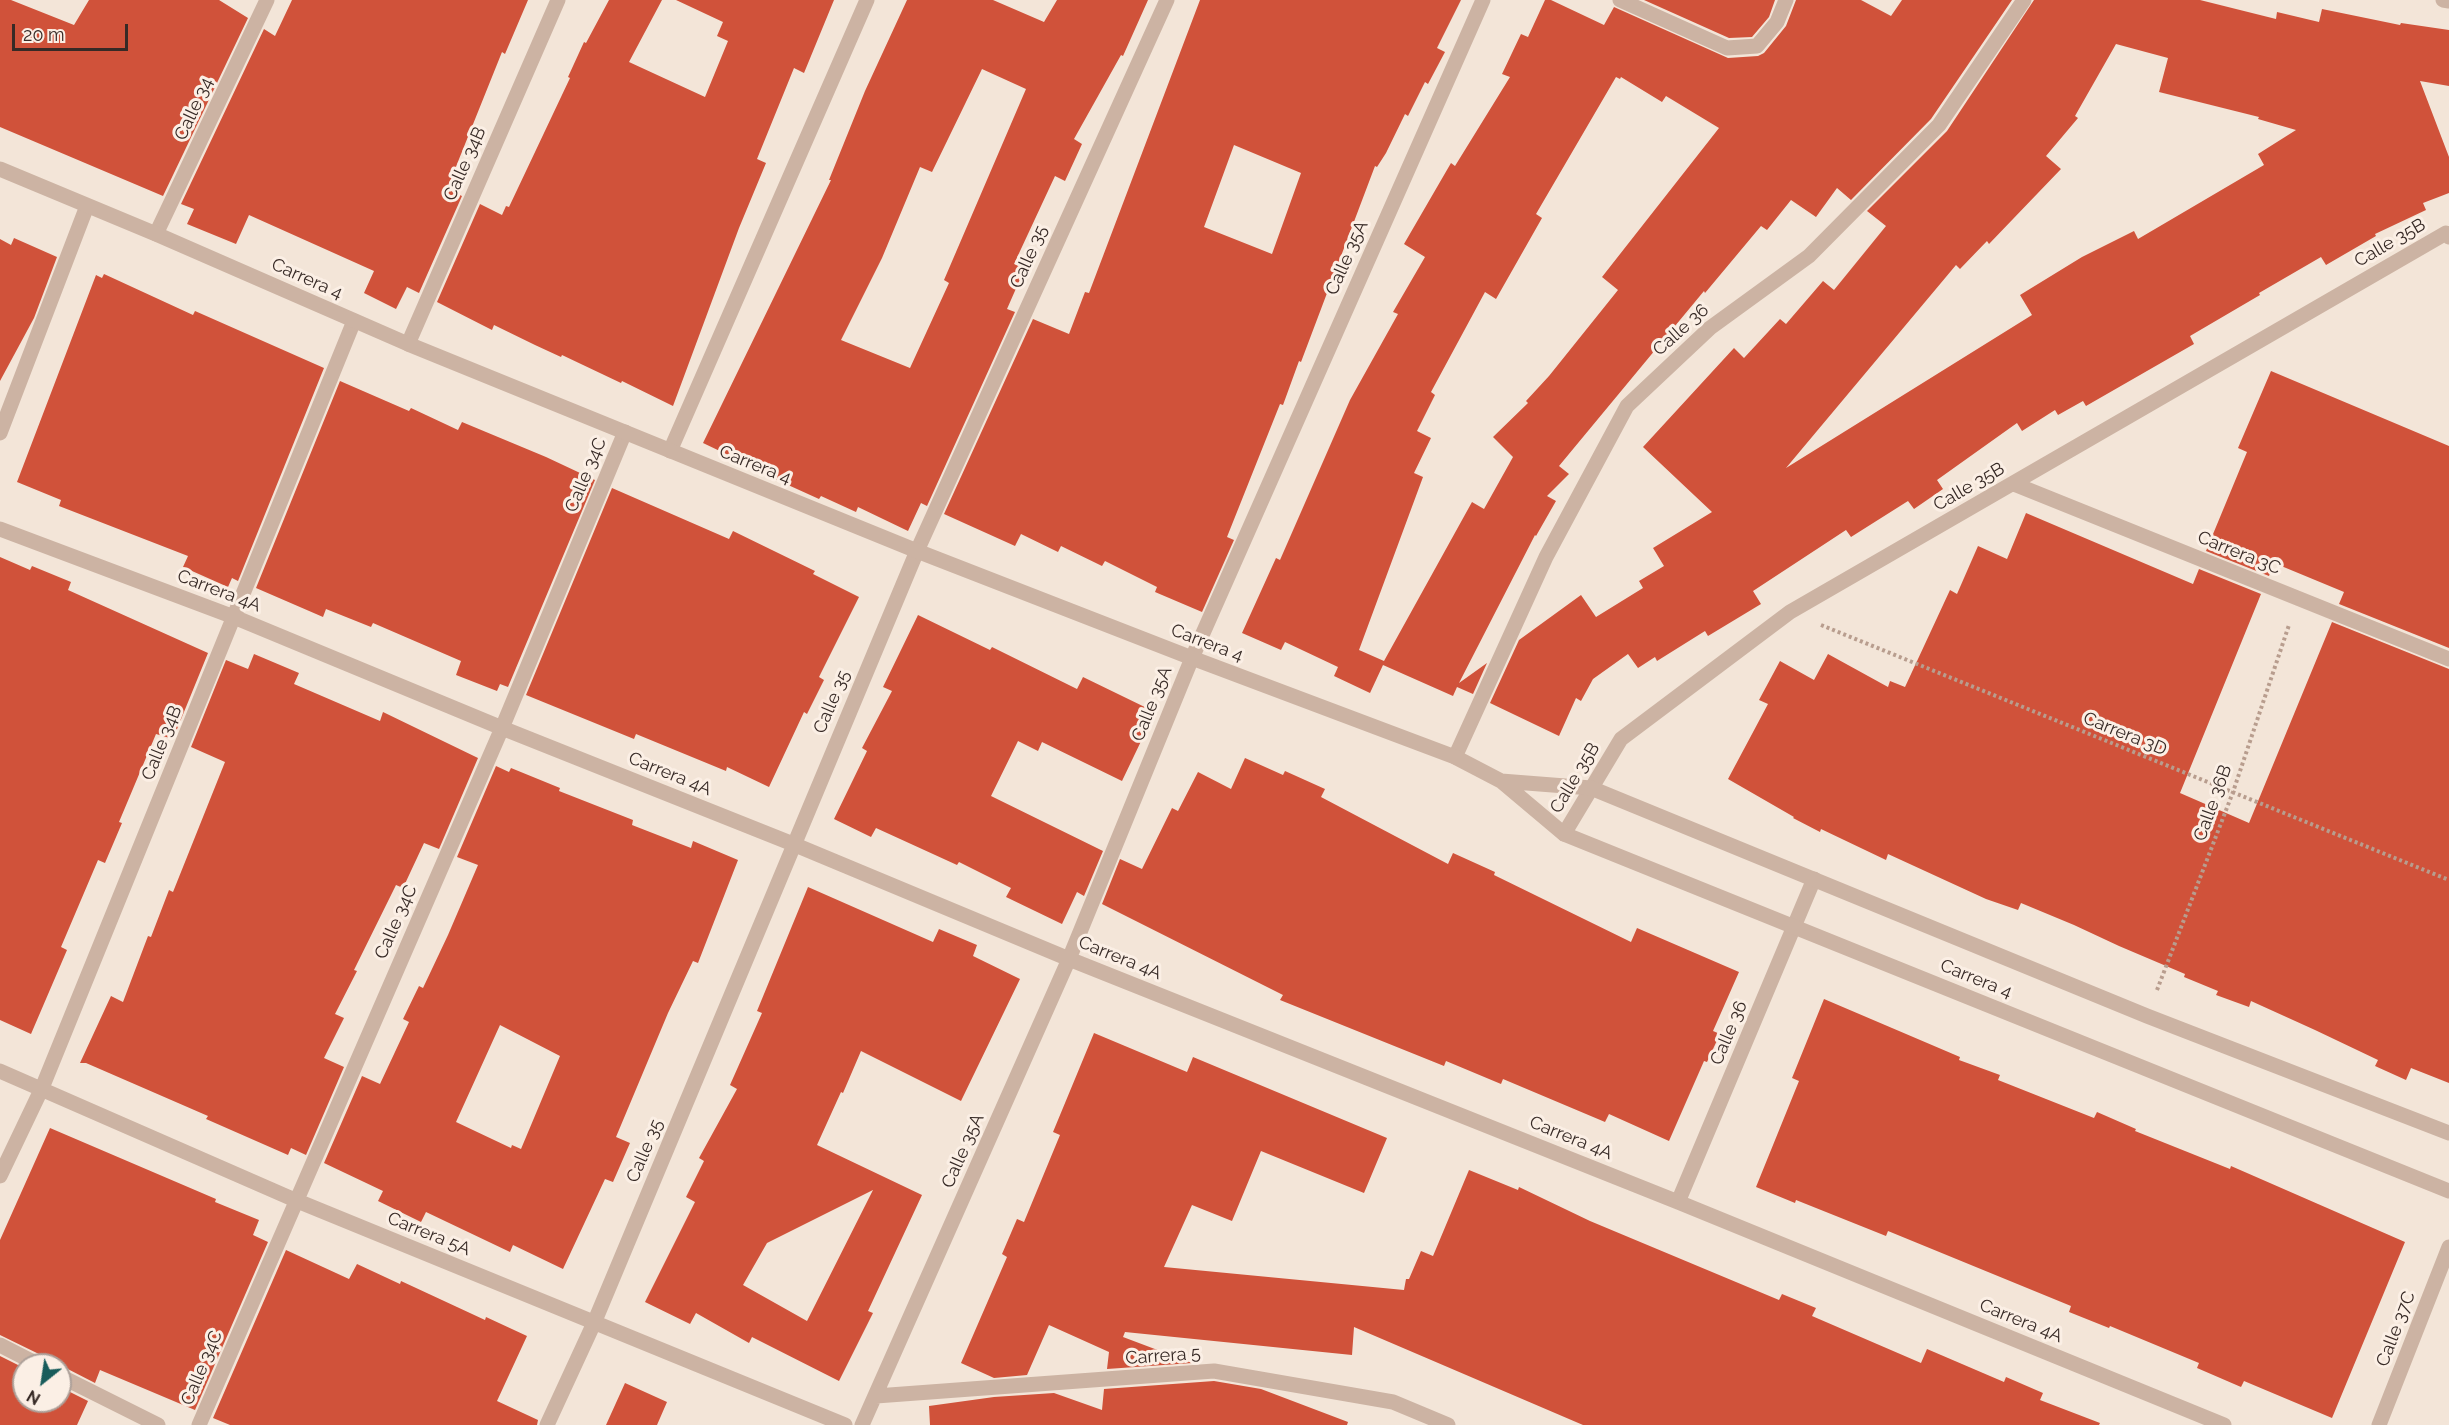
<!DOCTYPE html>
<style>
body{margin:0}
#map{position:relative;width:2449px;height:1425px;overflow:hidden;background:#f3e5d8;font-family:Raleway,sans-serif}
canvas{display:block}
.north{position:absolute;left:12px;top:1353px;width:60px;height:60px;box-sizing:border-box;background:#fbefe5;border:2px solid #ada099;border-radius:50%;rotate:210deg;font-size:16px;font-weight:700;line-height:24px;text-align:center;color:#372a26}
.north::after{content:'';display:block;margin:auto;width:21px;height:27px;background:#185c5b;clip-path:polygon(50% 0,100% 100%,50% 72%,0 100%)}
.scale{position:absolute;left:12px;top:24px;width:116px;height:27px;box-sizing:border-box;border:3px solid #372a26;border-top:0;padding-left:8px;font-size:18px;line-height:21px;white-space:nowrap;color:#372a26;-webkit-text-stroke:4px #fbefe5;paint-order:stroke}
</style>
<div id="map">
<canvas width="2449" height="1425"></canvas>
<div class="north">N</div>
<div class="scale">20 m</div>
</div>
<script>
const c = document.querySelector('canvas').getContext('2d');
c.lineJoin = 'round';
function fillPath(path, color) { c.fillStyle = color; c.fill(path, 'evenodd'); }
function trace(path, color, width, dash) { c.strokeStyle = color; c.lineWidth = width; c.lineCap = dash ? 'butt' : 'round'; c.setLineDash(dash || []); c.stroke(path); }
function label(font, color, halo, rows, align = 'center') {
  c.font = font + ' Raleway,sans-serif'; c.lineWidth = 6; c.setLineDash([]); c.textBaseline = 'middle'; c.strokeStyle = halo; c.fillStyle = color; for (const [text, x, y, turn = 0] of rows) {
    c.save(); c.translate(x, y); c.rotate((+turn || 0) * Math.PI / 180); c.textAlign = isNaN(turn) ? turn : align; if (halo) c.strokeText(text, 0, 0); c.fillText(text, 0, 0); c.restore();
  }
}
const building = new Path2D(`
 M0,0H11L74,25L89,0H219L248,18L163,196L0,127Z
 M292,0H528L505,54L502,52L447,189L462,196L419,293L407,287L396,309L364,293L374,271L249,215L236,244L187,224L194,209L181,204L264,29L275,36Z
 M609,0H662L629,62L705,97L728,41L717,36L723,22L676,0H834L804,73L794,68L757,159L766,163L739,228L673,406L622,381L621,383L562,355L561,357L535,345L494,325L492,330L437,302L480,204L502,215L506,206L509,207L570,78L568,77L584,42L586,43Z
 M907,0H993L1044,22L1057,0H1148L1123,56L1121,55L1074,139L1082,144L1065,181L1055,176L1014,264L1025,268L1007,309L1015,312L927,506L921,503L908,531L858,507L856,512L821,496L819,499L744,465L745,463L703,443L831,180H829L865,91ZM982,69L1026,89L944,280L949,283L910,368L841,340L882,258L920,167L932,172Z
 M1200,0H1461L1437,48L1445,52L1428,84L1425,82L1408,116L1405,114L1386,153L1377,167L1375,166L1301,362L1299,361L1283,405L1280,404L1227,537L1234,540L1202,612L1155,592L1157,587L1105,561L1102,566L1061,546L1058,552L1021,534L1015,546L944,514L1033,319L1069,334L1085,292L1089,293ZM1234,145L1301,173L1272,254L1204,227Z
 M1545,0H1551L1604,25L1614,7L1728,58L1758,56L1764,53L1786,26L1796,0H1861L1891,16L1902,0H2012L1931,119L1851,200L1837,188L1816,217L1791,200L1767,230L1761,226L1705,293L1704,291L1559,466L1569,474L1547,496L1556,501L1536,536L1535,535L1459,683L1487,663L1473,694L1457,687L1453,696L1383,665L1370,693L1334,676L1338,667L1285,642L1281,650L1242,633L1276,558L1280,560L1350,400L1398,314L1393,312L1425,257L1404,244L1451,163L1455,166L1510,77L1502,74L1521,34L1528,37ZM1616,77L1620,79L1621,77L1662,102L1666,96L1719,128L1602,277L1618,290L1549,376L1526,401L1528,403L1493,437L1513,457L1484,509L1472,502L1384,661L1359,650L1423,477L1414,473L1431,438L1417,431L1435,395L1431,392L1485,292L1496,299L1542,218L1536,214Z
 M1644,0H1775L1769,17L1752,37L1729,38Z
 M2034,0H2200L2276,19L2277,12L2319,22L2322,9L2400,25L2401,23L2449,30V86L2420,81L2449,157V193L2423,203L2426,210L2375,234L2376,236L2326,265L2321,257L2259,293L2260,295L2190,336L2194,344L2086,406L2083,401L2058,415L2055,410L2022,431L2017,423L1937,480L1943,489L1914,509L1908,501L1851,537L1846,530L1753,591L1761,604L1708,636L1705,631L1657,661L1655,657L1638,668L1628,654L1593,679L1581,701L1576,698L1559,736L1490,703L1519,640L1581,595L1596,617L1643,588L1639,581L1664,566L1653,548L1712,512L1643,447L1734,348L1744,358L1780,319L1786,324L1823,281L1834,290L1886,226L1867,211L1947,131ZM2116,44L2168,58L2159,92L2259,117L2258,119L2296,130L2258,154L2264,165L2138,239L2134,231L2082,257L2020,295L2032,315L1786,468L1956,265L1960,269L1987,241L1989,244L2061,169L2046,156L2078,118L2075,116Z
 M14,238L57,257L34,318L0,381V239L11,245Z
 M104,274L193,315L195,311L324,368L238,581L232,578L228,587L183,567L188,556L59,506L61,500L17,482L96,275L102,278Z
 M2271,371L2449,446V648L2339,604L2344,592L2274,563L2269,576L2206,551L2247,452L2238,448Z
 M340,381L409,411L411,408L458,430L462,422L546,457L595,480L508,687L500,684L497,691L456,675L461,661L373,623L371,627L326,609L323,617L256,588Z
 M612,488L729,539L733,531L815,571L813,574L859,597L819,677L824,680L807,714L804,712L769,787L727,767L726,771L636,734L634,739L526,695Z
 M2026,513L2193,584L2199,569L2261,594L2180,793L2249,823L2332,622L2449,669V1083L2411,1068L2406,1080L2375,1066L2378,1060L2315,1030L2251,1001L2249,1007L2216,995L2218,991L2184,977L2185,974L2119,946L2074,925L2021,903L2018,910L1986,899L1888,854L1886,860L1821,829L1820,832L1793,818L1794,817L1728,779L1768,704L1759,700L1780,661L1814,680L1828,654L1888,687L1890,681L1905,687L1950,590L1957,594L1978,546L2007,559Z
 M0,557L30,570L32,566L71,582L68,590L208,653L173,739L156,734L119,822L122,823L105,863L98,860L61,947L67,950L31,1034L0,1020Z
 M918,615L990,650L992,647L1077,689L1083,677L1155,712L1122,781L1042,742L1038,751L1018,741L991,796L1103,851L1084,896L1077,892L1062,924L1006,897L1011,888L959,862L957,865L876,828L871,837L834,819L867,751L862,748L892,691L883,687Z
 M254,654L299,673L294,684L380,721L383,712L478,758L439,849L424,843L403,888L396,885L354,970L357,971L335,1014L344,1018L324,1058L344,1067L306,1155L291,1148L288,1155L206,1119L208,1116L86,1063H80L111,996L123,1002L148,936L151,937L169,890L173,892L225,762L191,747L226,660L248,669Z
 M1245,758L1283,775L1285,771L1325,789L1321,797L1448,864L1453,853L1495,872L1494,875L1631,942L1637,928L1739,972L1713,1031L1720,1034L1707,1062L1704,1061L1669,1141L1609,1114L1605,1122L1503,1079L1501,1084L1446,1061L1444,1066L1280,1000L1283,995L1102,904L1120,859L1142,869L1172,808L1178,811L1198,772L1231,789Z
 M496,766L509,772L511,768L560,788L559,791L633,820L632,825L691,848L693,841L738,860L698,963L693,961L668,1013L616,1137L630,1143L613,1182L605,1179L563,1269L513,1245L510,1252L426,1212L421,1222L378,1201L383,1191L324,1163L362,1076L380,1084L409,1022L403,1019L419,986L423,988L448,935L478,865L457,857ZM500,1025L560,1056L521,1149L512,1145L511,1148L456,1122Z
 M808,887L933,942L939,929L977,945L973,956L1020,979L961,1101L861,1051L843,1093L841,1092L817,1145L922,1195L868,1311L873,1313L839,1381L752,1337L749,1343L696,1313L690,1324L645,1302L695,1202L686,1197L704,1161L699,1158L737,1089L730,1085L762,1013L757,1011ZM873,1190L807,1321L743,1285L767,1243Z
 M1824,999L1960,1057L1959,1060L2000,1075L1998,1080L2094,1118L2097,1112L2136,1129L2135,1131L2230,1169L2231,1166L2405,1242L2332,1418L2244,1381L2241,1387L2197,1368L2199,1363L2110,1326L2109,1328L2069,1312L2071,1306L1888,1231L1886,1236L1796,1200L1795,1203L1756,1187L1799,1081L1792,1078Z
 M1094,1033L1187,1072L1193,1057L1387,1138L1364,1193L1261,1151L1232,1221L1192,1205L1164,1267L1404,1290L1406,1279H1409L1421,1251L1433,1256L1469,1170L1518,1190L1519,1187L1590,1221L1779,1300L1782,1294L1816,1308L1812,1316L1921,1363L1927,1349L2004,1382L2006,1377L2043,1393L2040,1400L2100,1423L2099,1425H1583L1354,1327L1352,1355L1125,1332L1123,1337L1192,1363L1107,1369L1109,1352L1049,1325L1027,1375L994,1378L961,1363L1007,1257L1002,1254L1017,1219L1024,1222L1060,1135L1053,1132Z
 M50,1128L216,1199L215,1202L259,1220L253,1235L268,1242L195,1410L100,1370L95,1383L60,1365H49L43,1356L0,1335V1240Z
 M286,1250L349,1279L357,1264L400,1284L401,1281L485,1320L486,1317L527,1336L497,1401L538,1420L537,1425H230L213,1418Z
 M0,1356L24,1368V1401H60V1387L88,1401L77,1425H0Z
 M1214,1381L1261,1389L1348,1422L1347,1425H930L929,1406L994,1397L1054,1393L1102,1410L1104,1389Z
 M625,1383L667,1402L657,1425H606Z`);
const path = new Path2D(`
 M1821,625L2449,880
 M2157,990L2233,792L2289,625`);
const minor = new Path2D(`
 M1620,0L1727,48L1757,46L1777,22L1786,0
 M2443,0L2449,1
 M156,234L267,0
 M408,344L558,0
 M0,433L87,206
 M670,451L867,0
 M2014,484L2449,659
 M0,529L234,617L502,728L793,844L1069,959L1678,1202L2224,1425
 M1455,757L1546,557L1627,406L1710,328L1809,256L1939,125L2024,0
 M1564,834L1621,739L1790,612L2446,233L2449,237
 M0,1071L295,1200L845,1425
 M0,1176L42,1088L354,321
 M1678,1202L1814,879
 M0,1345L39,1365
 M60,1376L158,1425
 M876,1396L1214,1371L1393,1402L1448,1425
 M199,1425L502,728L625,432
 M547,1425L594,1323L917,551L1167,0
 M862,1425L1069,959L1192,658L1483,0
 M2379,1425L2449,1247`);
const tertiary = new Path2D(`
 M0,169L156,234L408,344L917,551L1192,658L1455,757L1501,781L1564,834L2449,1191
 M1501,781L1591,788L2147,1016L2449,1133`);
const streetNames = [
 ["Calle 34",194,109,-65],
 ["Calle 34B",465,164,-66],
 ["Calle 35B",2390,243,-30],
 ["Calle 35",1029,257,-66],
 ["Calle 35A",1347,258,-66],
 ["Carrera 4",307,279,24],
 ["Calle 36",1681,330,-42],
 ["Carrera 4",755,465,22],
 ["Calle 34C",586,475,-67],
 ["Calle 35B",1969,487,-30],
 ["Carrera 3C",2239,553,22],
 ["Carrera 4A",219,591,21],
 ["Carrera 4",1207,643,21],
 ["Calle 35",832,702,-67],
 ["Calle 35A",1152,704,-68],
 ["Carrera 3D",2125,734,22],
 ["Calle 34B",162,743,-68],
 ["Carrera 4A",670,774,22],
 ["Calle 35B",1575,778,-59],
 ["Calle 36B",2213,803,-70],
 ["Calle 34C",396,922,-66],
 ["Carrera 4A",1120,958,22],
 ["Carrera 4",1976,979,22],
 ["Calle 36",1729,1033,-67],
 ["Carrera 4A",1571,1138,22],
 ["Calle 35",645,1151,-67],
 ["Calle 35A",963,1151,-66],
 ["Carrera 5A",429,1234,22],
 ["Carrera 4A",2021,1321,22],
 ["Calle 37C",2396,1329,-69],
 ["Carrera 5",1163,1356,-4],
 ["Calle 34C",202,1368,-67]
];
fillPath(building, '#d0523a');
trace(path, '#b89d8e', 4, [3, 3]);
trace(minor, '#ccb3a3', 15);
trace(tertiary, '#ccb3a3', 15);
label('18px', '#372a26', '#fbefe5', streetNames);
</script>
